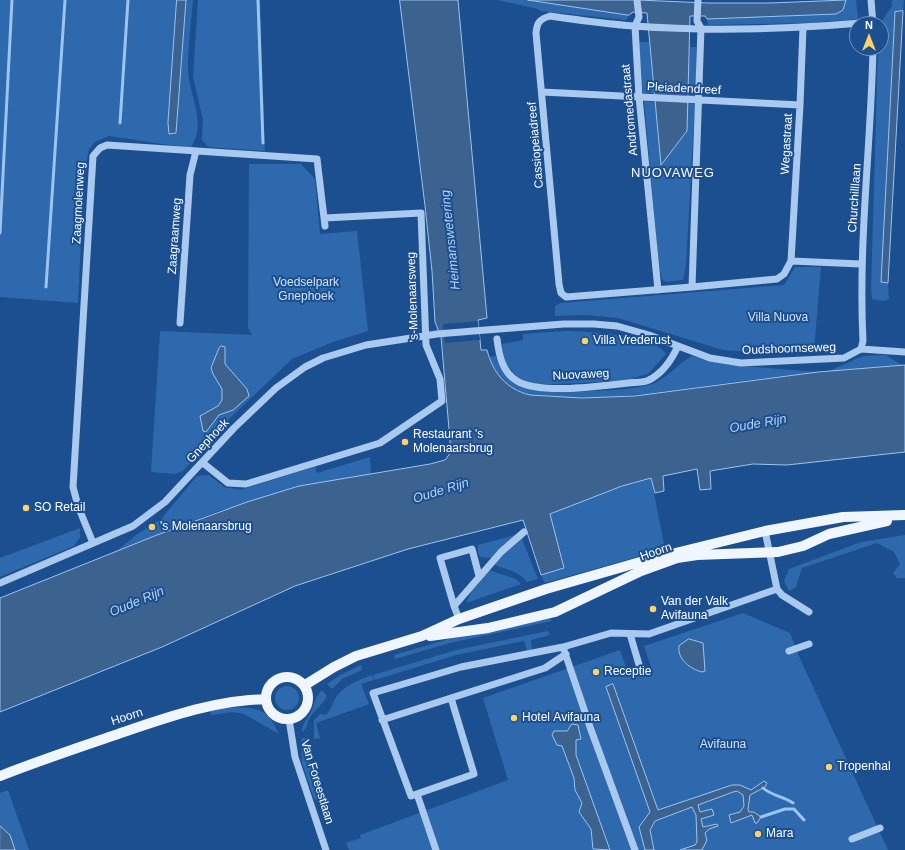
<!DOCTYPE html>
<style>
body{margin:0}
#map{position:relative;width:905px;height:850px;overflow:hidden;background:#1b4f8f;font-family:Helvetica,sans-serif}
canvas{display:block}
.north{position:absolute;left:849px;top:16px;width:40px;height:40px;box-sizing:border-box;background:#1b4f8f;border:1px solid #7695bc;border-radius:50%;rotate:0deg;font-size:11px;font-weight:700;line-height:16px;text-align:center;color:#fff}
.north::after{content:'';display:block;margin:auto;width:14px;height:18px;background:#ffd166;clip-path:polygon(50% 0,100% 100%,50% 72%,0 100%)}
</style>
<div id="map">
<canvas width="905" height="850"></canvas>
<div class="north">N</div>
</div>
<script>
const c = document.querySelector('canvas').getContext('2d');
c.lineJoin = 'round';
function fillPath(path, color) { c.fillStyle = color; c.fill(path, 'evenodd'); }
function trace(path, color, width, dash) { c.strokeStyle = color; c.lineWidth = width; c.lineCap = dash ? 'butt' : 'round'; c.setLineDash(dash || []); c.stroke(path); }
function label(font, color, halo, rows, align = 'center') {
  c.font = font + ' Helvetica,sans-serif'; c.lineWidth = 4; c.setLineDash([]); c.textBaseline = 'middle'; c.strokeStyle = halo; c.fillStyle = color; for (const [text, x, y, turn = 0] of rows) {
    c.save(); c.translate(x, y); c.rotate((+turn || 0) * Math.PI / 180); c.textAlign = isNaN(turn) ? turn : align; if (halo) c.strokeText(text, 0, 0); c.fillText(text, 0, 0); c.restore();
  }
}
const green = new Path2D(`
 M0,0H177L168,123L176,133L186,0H193C191,23 188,46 188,68C188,94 208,124 191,147L169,145L109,136L95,142L89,149L84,175L78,303L0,297Z
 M198,0H260L265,151L208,147L202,140L203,120L193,77Z
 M497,0H528L629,15L626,20L541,11L538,9Z
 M846,0H856L858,19L807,23L708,25L707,19L836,14L843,10Z
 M892,0H904L903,11L895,12L881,282L888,283L889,299L883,301L872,299L871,289L878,48H881V24H880L892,6Z
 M639,42H649L654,93H643Z
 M689,47H696V97H688Z
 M644,101L655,102L661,165L687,132L688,103L695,104L686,265L683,280L666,282L662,279L659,266Z
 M249,164H301L315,179L320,234L357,231L368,331L333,342L292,359L227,421L183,471L175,474L151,472L160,331L252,335L248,328Z
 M795,267H821L814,351L749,352L723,350L618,318L586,315L555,316V306L561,303L784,285Z
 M564,331C587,331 654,335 666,354L648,374L633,378V380L539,385L518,378L503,360L502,344L523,340V334Z
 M885,355L902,365L829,371L863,356Z
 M496,356C499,368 507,380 519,386C537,395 637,392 655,383C669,376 679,363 692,356L729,365L818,372C782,376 747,380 712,385C664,392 617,399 568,397C553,397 537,398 523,393C507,388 493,373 489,357Z
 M370,457L371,475L299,486L216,512L117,551L136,535L161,519L197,476L209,475L224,487L240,490L315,467L317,473Z
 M651,478L665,549L545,583L541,575L564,568L549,514L622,486Z
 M80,528V538L74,546L0,577V558Z
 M515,535L491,558L481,557L478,554V545Z
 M905,535V578H897L893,573L900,564L894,552L877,543L802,568L796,587L789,591L784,581L789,569L861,542Z
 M522,539L538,579L527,582C519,571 505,569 492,564Z
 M489,570L516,579L521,584L466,603L471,592Z
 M743,613L790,633L798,654L888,850H349L346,843L361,838L360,835L508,780L483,698L620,650L629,675L651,667L644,646Z
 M550,617L552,621L450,643L395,659L394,655L459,636Z
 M548,631L550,635L531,640L532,649L530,651L527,650L524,641L456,655L375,680L373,675L456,650Z
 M361,665L362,670L342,679L332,689L327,684L340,675Z
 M372,675L374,680L361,684L369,704L316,723L320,738L314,739V720L320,714L326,715C331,710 332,703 337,696C345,685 359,680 372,675Z
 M275 698a12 12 0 1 1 24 0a12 12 0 1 1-24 0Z
 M322,690L327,696C322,706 313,711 309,719C307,724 307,729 302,732C302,722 308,719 312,710C315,702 316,696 322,690Z
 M229,707L252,708L253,709C266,710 274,722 279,734L244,714L232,712L211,715L210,710Z
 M301,738H306L308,740V757L323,802H319L314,799L302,763Z
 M8,790L29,850H15L10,835L0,826V793Z`);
const water = new Path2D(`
 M177,0H186L176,133L169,134L168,123Z
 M400,0H458L487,318L478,320L481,350H487C493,373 506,389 530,395L582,398L635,396L818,372L905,365V452L787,465L753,464L710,471L711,489L700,490L697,469L663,476L664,491L655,493L651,478L622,486L550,514L564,568L541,575L523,520L408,549L295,586L162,647L0,712V598L157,535L247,502L299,486L430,464L445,460L451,452L441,337L435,322L432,271L425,206Z
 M528,0H638L707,3H770L846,0L843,10L836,14L707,19L705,16H690L687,131L661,165L647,13L633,12L629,15Z
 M903,11L888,283L881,282L895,12Z
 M222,346L225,347V364L247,389L249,396L233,410L219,415L206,432L203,431L200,416L218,406L222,400V389L213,374L211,368L219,348Z
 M689,639L703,643L705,671L702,672C691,669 677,660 679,646Z
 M613,684L658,810L732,785H740L751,790L764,781L767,783L765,787L750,795L748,809L749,812H754L761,817L757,823H755L752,815L731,823L729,815L740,812L744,806L743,795L737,791L733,792L698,805L700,812L712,809L714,815L701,819L703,827L717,824L718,826L709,829L705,833L707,840L702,850H680L695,845L697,842L696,815L692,807L655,821L650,830L654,850H645L639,827L650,812L606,687Z
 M572,724L578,725L581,739L576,740V755L610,850L593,849L591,829L579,812L582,803L575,790L574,778L562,746L557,745L552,735L554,731H567Z
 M0,826L10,835L15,850H0Z`);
const pier = new Path2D(`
 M478,321L480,340L445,343L443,324Z`);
const stream = new Path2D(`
 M258,0L263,143
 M120,123L128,0
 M0,233L12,0
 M46,287L65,0
 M763,788C772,796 783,796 793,803
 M761,817L785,809H794L804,820`);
const minor = new Path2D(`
 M637,0L639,17L635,26L639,97L658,290
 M871,0L873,24
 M542,92L800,105
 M791,261L800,105L803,28
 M861,264L791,261L784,274L777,279L692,287L566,297L561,293L559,284L536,33C537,22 540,19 550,16C578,20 606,24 634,26C714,32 794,29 873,22
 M692,287L701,28L697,21L698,0
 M180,323L190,175L196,151
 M497,339C499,355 502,372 517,381C540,395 601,386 628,383C634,382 644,383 649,380C663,373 672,359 678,346
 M861,349L863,341C858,243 871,146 873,48
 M203,463L228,483L246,484L380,443L442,401L440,379L426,345L421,213L325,218
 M93,543L78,506L73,487L93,156L100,148L107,145L317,159L325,226
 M0,583L133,526L165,502L234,428L276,388L305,367L323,358L366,345L437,334L486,330L564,324H594L617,326L649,335L710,358L741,363L844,358L861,349L905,352
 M777,589L782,595L809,612
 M454,606L440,558L472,549L479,576
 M459,619L454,606L501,552L524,532
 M630,634L640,668
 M563,647L590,727L635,850
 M789,651L809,644
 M451,698L474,774L411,796L373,693L461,667L563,647L611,633L649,634L777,589L765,531
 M289,719L295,757L326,850
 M382,720L545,668L566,654
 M417,794L436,850
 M852,839L880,828`);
const major = new Path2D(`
 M430,636L488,628L555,612L641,571L677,558L697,555L778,552L803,546L829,534L887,521
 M266 698a21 21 0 1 1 42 0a21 21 0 1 1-42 0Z
 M305,685L334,667L356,656L422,636L459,619L546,589L647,560L765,531L843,517L905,515
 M0,776C38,761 77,748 115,735C165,718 214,700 266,699`);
const markers = [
 [585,341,4,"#ffd166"],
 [405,442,4,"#ffd166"],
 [26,508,4,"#ffd166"],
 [152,527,4,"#ffd166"],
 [653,609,4,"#ffd166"],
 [596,672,4,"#ffd166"],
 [514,718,4,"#ffd166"],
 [829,767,4,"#ffd166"],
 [758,834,4,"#ffd166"]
];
const streetNames = [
 ["Pleiadendreef",684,89,3],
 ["Andromedastraat",630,110,-95],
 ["Wegastraat",787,144,-87],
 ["Cassiopeiadreef",536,145,-95],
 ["Churchilllaan",855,198,-86],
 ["Zaagmolenweg",79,203,-87],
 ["Zaagraamweg",175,236,-86],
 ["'s-Molenaarsweg",413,297,-92],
 ["Oudshoornseweg",789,349,-2],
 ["Nuovaweg",581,375,-3],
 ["Gnephoek",208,441,-47],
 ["Hoorn",656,552,-19],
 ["Hoorn",127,717,-18],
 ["Van Foreestlaan",317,782,73]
];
const parkNames = [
 ["Voedselpark",306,283],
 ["Gnephoek",306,297],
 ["Villa Nuova",778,318],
 ["Avifauna",723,745]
];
const poiNames = [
 ["Villa Vrederust",593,341],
 ["Restaurant 's",413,435],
 ["Molenaarsbrug",413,449],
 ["SO Retail",34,508],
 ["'s Molenaarsbrug",160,527],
 ["Van der Valk",661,602],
 ["Avifauna",661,616],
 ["Receptie",604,672],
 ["Hotel Avifauna",522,718],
 ["Tropenhal",837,767],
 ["Mara",766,834]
];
const neighbourhoodNames = [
 ["NUOVAWEG",673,173]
];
const waterNames = [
 ["Heimanswetering",451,240,-96],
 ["Oude Rijn",758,424,-10],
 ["Oude Rijn",441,491,-17],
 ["Oude Rijn",137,602,-23]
];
fillPath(green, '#2e69ad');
fillPath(water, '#3c6290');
trace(water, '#9cc4f0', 1);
fillPath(pier, '#1b4f8f');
trace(stream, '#9cc4f0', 3);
trace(minor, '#a9c9ee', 7);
trace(major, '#f0f6ff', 10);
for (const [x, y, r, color] of markers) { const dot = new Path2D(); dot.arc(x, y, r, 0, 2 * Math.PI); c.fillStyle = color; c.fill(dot); trace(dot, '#1b4f8f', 1.5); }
label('12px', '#fff', '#1b4f8f', streetNames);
label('12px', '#cfe3fa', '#1b4f8f', parkNames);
label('12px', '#fff', '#1b4f8f', poiNames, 'left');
c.letterSpacing = '1px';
label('13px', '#fff', '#1b4f8f', neighbourhoodNames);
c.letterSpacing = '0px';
label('italic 13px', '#b5d3f5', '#1b4f8f', waterNames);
</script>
